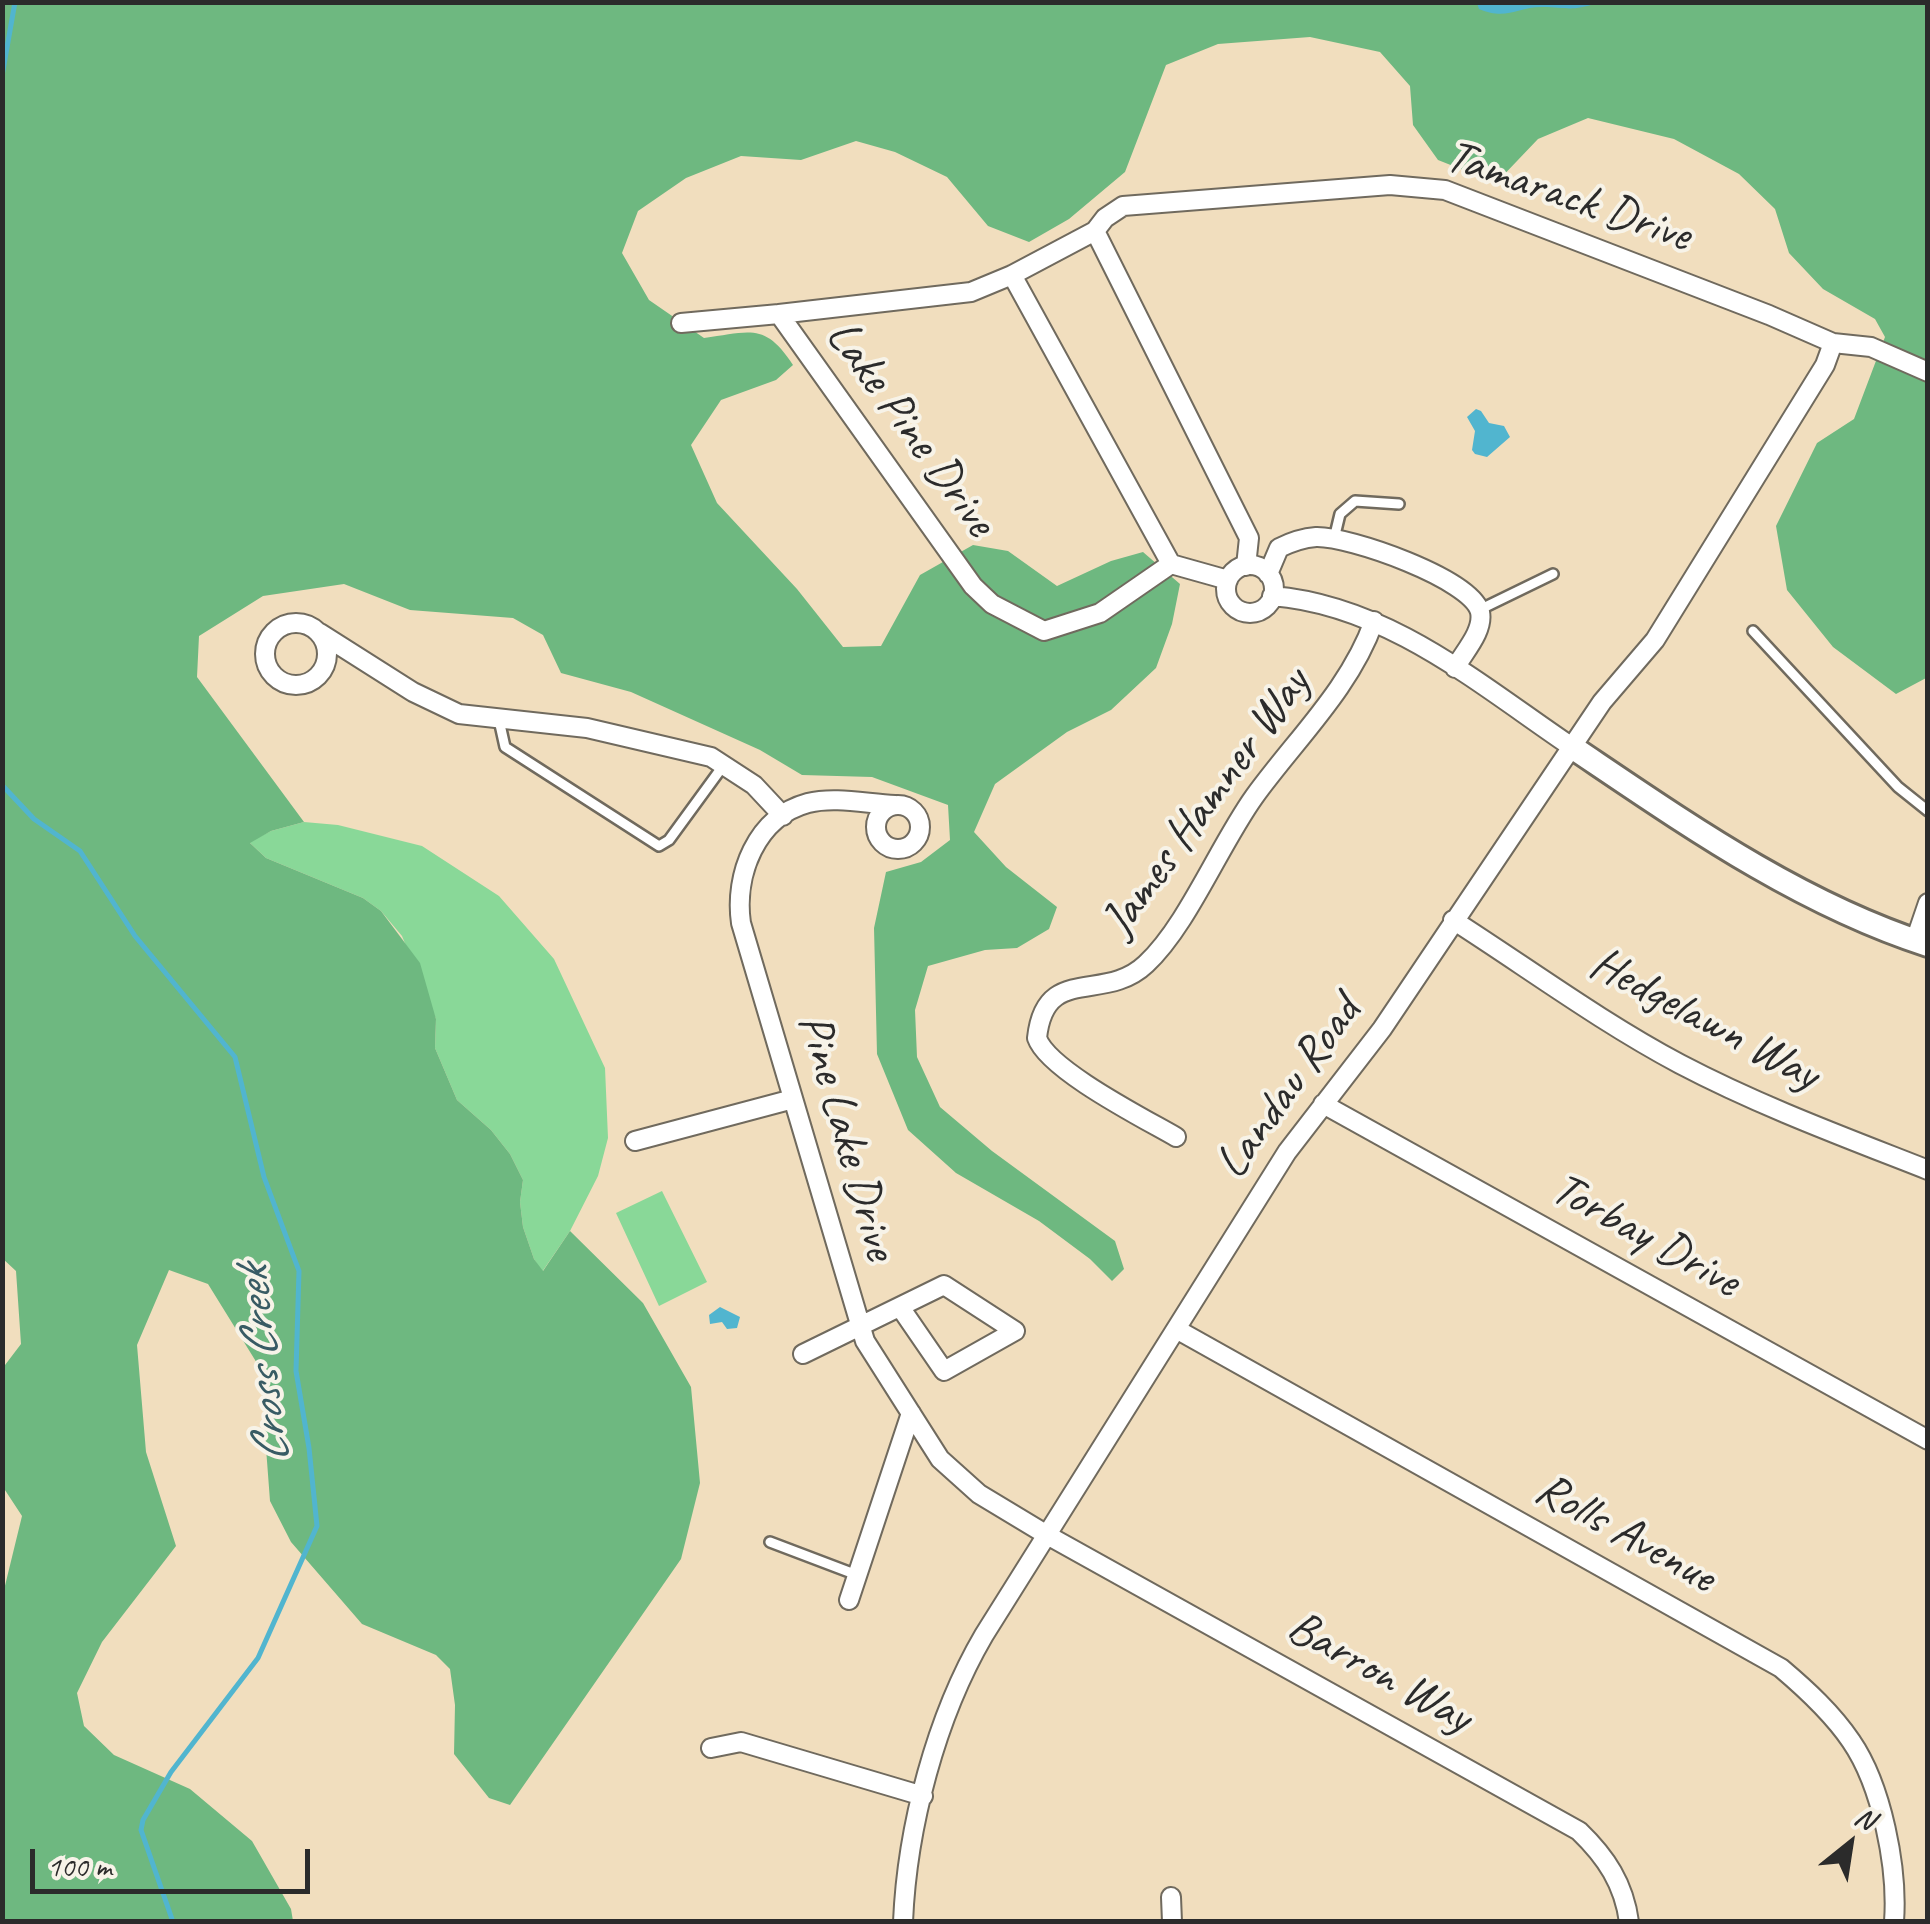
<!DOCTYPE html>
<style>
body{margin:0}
#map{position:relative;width:1930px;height:1924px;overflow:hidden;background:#f1debe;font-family:Caveat,sans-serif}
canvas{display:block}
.frame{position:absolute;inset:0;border:5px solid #2b2b2b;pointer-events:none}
.north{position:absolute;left:1800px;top:1794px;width:100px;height:100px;-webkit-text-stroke:8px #f7f3e8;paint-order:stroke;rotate:30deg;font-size:28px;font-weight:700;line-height:40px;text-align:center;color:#2b2b2b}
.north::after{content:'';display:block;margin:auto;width:35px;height:45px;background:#2b2b2b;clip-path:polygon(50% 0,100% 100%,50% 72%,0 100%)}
.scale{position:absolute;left:30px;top:1849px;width:280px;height:45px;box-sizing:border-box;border:5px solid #2b2b2b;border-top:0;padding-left:12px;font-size:30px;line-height:35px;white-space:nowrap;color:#2b2b2b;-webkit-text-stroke:8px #f7f3e8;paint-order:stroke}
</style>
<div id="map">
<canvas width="1930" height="1924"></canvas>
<div class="frame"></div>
<div class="north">N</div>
<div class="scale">100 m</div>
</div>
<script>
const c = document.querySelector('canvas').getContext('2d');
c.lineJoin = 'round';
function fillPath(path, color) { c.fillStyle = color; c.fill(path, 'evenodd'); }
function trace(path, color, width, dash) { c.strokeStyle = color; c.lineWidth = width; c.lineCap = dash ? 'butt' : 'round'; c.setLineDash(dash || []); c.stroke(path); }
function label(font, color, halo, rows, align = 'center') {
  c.font = font + ' Caveat,sans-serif'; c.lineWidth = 8; c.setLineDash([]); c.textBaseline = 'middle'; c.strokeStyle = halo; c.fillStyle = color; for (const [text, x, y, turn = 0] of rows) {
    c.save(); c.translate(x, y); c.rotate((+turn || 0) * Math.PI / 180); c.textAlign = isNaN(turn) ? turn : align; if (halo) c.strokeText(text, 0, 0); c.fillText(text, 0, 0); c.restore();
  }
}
const green = new Path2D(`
 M304,822L338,825L422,846L499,896L554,959L605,1068L608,1138L598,1176L570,1231L542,1272L534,1259L523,1227L520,1202L523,1180L510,1154L491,1130L457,1100L435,1048L436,1019L402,936L381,911L363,898L266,858L249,842L271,831Z
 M662,1191L707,1282L659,1306L616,1213Z`);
const forest = new Path2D(`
 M3,3H1927L1928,677L1896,694L1833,647L1787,590L1776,526L1817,443L1854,419L1885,337L1875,319L1823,289L1789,253L1775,209L1739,174L1674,139L1588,118L1538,139L1496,183L1438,160L1413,125L1410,86L1380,52L1310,37L1218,44L1166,65L1125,172L1069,219L1029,242L988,226L947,177L895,152L856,141L801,160L741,156L686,178L638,211L622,253L649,300L704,338C750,332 765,322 793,365L776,380L721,400L691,445L717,503L797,589L843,647L881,646L920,575L973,545L1008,551L1057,586L1111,561L1143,552L1180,584L1172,624L1156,668L1111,710L1067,732L995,784L974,832L1006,867L1057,907L1049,929L1017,948L985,950L928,966L915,1010L917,1057L940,1107L992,1151L1115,1241L1124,1269L1112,1281L1090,1259L1039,1221L956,1173L908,1130L877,1054L874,928L886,872L921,862L950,840L948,805L872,777L802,775L760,750L631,692L561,673L543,635L513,618L410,610L344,584L263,596L199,636L197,677L304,822L271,831L250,843L266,858L363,898L381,911L420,963L436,1019L435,1048L457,1100L491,1130L510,1154L523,1180L520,1202L523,1227L534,1259L543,1271L570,1231L643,1303L691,1387L700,1483L681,1559L510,1805L489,1798L454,1754L455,1705L450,1669L436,1655L362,1624L291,1542L270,1501L260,1368L208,1284L169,1270L137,1345L146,1452L176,1546L102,1642L77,1693L84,1726L114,1755L190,1789L252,1841L291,1909L293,1921H3L2,1598L22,1516L3,1487L2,1369L21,1344L16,1271L2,1258Z`);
const water = new Path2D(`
 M1477,3V2L1597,3C1570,12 1568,7 1542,7C1516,7 1507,21 1479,9Z
 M1476,409L1481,411L1489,423L1504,426L1510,437L1487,457L1475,454L1472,450L1475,431L1467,417Z
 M720,1307L740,1317L737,1328L727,1329L722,1322L710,1324L709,1315Z`);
const stream = new Path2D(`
 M2,76L15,2
 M2,785L34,819L80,851L135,936L235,1057L264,1177L299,1271L296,1371L309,1448L317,1526L258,1658L171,1772L143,1820L141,1830L173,1922`);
const service = new Path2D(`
 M1334,539L1340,514L1355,501L1399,504
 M1479,610L1553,574
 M1753,631L1898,787L1928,811
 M499,720L505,747L659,846L669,840L723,766
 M770,1542L857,1575`);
const minor = new Path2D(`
 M1095,231L1249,538L1246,566
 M1012,275L1171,564
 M681,323L779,314
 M1226 589a24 24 0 1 1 48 0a24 24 0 1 1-48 0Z
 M1268,574L1279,548C1291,542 1303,538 1316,537C1349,536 1472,579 1480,612C1484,631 1464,652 1455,668
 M1228,580L1171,564L1100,613L1044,631L992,604L973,586L779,314L971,292L1012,275L1095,231L1105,218L1123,206L1390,185L1445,190L1769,315L1833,343L1871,347L1928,372
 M1272,596C1388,605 1480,685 1572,747
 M265 654a31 31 0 1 1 62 0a31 31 0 1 1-62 0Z
 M320,633L413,692L459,714L587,728L711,757L754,785L783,816
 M876 827a22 22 0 1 1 44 0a22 22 0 1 1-44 0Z
 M895,805C868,804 835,796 808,803C756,817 734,875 741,923L865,1341L940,1459L979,1494L1047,1535L1579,1831C1606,1857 1624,1884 1629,1922
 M1453,920C1528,968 1601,1022 1680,1064C1760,1106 1844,1137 1928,1170
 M1915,941L1928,903
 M1323,1104L1928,1440
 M1176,1137C1145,1119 1048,1070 1037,1038C1045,963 1104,1004 1146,964C1187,926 1219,846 1254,797C1295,740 1350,689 1374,621
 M635,1141L793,1099
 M1176,1329L1781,1668C1807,1690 1832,1713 1851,1741C1882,1786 1898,1868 1894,1922
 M803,1354L944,1285L1015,1331L944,1371L900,1307
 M849,1600L911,1413
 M711,1748L741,1742L923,1796
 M1171,1897L1172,1922
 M903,1922C907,1827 936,1717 984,1635L1287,1152L1382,1029L1602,702L1655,640L1825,365L1833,343`);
const tertiary = new Path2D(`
 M1572,747C1685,823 1798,903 1928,945`);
const streetNames = [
 ["Tamarack Drive",1568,197,19],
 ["Lake Pine Drive",910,429,54],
 ["James Hamner Way",1207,803,-54],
 ["Hedgelawn Way",1704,1020,28],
 ["Landau Road",1289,1088,-54],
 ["Pine Lake Drive",846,1137,74],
 ["Torbay Drive",1645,1236,29],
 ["Rolls Avenue",1625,1534,29],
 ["Barron Way",1379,1673,29]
];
const waterNames = [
 ["Cross Creek",264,1365,-96]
];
fillPath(green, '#89d898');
fillPath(forest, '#6eb880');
fillPath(water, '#51b5cf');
trace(stream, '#51b5cf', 5);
trace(service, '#706a5e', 14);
trace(minor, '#706a5e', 22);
trace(tertiary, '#706a5e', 28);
trace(service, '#fff', 9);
trace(minor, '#fff', 18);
trace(tertiary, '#fff', 22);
label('48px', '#2b2b2b', '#f7f3e8', streetNames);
label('italic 50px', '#385b64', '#f7f3e8', waterNames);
</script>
